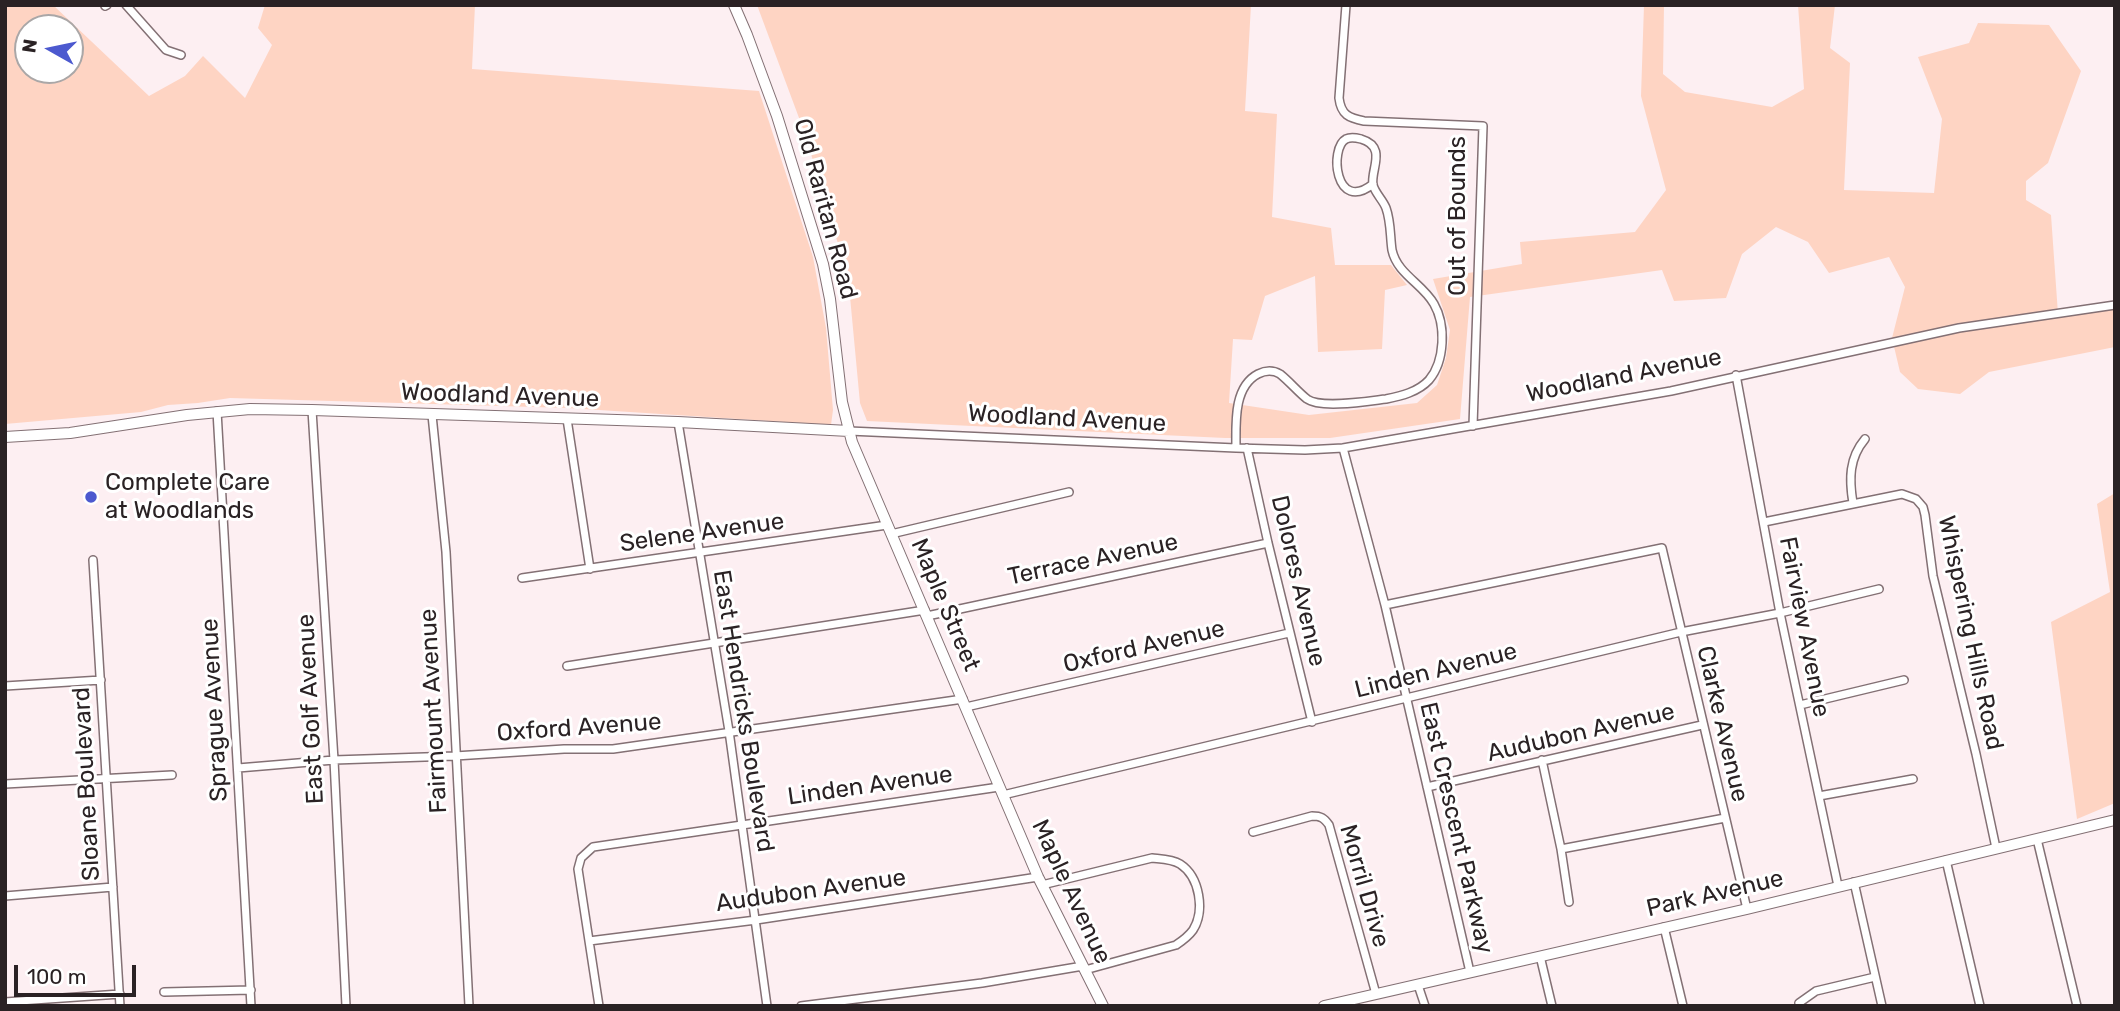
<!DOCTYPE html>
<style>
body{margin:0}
#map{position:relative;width:2120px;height:1011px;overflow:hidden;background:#fdeff2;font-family:Rubik,sans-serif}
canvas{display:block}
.frame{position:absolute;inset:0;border:7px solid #2a2224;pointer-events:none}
.north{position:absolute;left:14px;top:14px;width:70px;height:70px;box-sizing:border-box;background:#fff;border:2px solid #aaa7a7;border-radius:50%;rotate:279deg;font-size:19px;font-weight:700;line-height:28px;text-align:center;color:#2a2224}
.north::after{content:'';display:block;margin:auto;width:24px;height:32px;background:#4c59cf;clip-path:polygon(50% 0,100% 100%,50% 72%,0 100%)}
.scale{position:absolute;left:14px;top:965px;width:122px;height:32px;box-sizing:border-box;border:4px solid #2a2224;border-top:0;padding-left:9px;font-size:21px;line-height:24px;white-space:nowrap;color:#2a2224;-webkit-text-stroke:5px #fff;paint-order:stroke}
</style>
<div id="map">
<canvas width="2120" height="1011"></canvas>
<div class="frame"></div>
<div class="north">N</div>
<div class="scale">100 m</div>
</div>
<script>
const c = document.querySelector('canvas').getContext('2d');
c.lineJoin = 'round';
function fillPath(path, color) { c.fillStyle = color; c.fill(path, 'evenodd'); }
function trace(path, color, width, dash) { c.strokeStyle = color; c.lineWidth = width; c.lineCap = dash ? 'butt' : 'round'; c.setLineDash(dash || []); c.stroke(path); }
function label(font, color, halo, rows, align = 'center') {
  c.font = font + ' Rubik,sans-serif'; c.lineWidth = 6; c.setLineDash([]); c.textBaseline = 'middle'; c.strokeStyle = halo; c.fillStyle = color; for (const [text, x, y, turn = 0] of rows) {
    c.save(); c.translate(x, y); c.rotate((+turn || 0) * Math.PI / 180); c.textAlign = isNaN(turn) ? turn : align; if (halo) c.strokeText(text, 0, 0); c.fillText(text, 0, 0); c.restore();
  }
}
const green = new Path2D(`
 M5,5H53L149,96L185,76L203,56L245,98L272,45L258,28L265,5H475L472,69L759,91L813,257L826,328L833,410L831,425L568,408L230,398L198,403L168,405L141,412L5,424ZM28,28H70V70H28Z
 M757,5H1251L1245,111L1277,114L1272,217L1331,228L1335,265H1391L1407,285L1385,290L1382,349L1318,352L1315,276L1265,296L1252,340L1233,339L1229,403L1309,415L1417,403L1437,385L1446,358L1450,330L1433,279L1522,264L1520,242L1635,232L1666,190L1641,96L1644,5H1664L1663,74L1685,92L1772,107L1804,89L1798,5H1835L1830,48L1850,63L1844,190L1934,193L1942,119L1918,57L1969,43L1978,23L2049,25L2081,71L2048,163L2026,181V200L2051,215L2058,314L2115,306V347L1989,372L1960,394L1918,389L1900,372L1892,338L1905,287L1889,257L1829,273L1808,242L1776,227L1742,254L1726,298L1674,301L1662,270L1470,297L1460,419L1330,438H1225L867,421L860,403L849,286L839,247L805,134Z
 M2115,493V803L2077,819L2051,622L2110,592L2097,504Z`);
const street = new Path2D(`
 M126,5L166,50L181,55
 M1346,5L1339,98C1341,115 1349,118 1364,121L1483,126L1473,426
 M105,6L107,5
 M1736,375L1780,613L1838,886
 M312,410L334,760L346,1006
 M217,411L251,1006
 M432,415L446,552L469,1006
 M567,419L590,569
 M678,422L729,731L767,1006
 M849,431L1236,448L1305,450L1343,448L1671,391L1959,328L2115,305
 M1236,448C1236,424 1233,387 1258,374C1266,370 1273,370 1280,374C1290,382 1298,392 1307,399C1321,409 1369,401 1386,399C1401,396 1418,392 1429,380C1445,361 1446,325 1434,304C1423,284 1397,274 1392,250C1390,236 1391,222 1386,208C1383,200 1375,193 1373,185C1370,170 1388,147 1361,139C1357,138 1350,137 1346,139C1329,148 1335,214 1373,184
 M1247,448L1268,543L1312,722
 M1343,448L1385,605L1470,972
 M1853,503C1849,479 1849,458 1865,439
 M1764,522L1902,494L1916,499L1923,507L1925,515L1933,576L1976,754L1996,848
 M891,534L1069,492
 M93,560L120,1006
 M522,578L887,525
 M1385,605L1662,548L1747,909
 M927,616L1268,543
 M567,666L925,610
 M5,686L101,680
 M1800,705L1904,680
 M966,707L1289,633
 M1542,760L1561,849L1725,818
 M238,768L334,760L455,756L564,749H613L963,699
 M5,784L172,775
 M1427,787L1702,725
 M1003,795L1681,632L1780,613L1879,589
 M1819,796L1913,779
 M1253,832L1312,816C1321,816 1324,818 1329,825L1376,994
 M2037,839L2077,1006
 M1561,849L1569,902
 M1946,860L1980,1006
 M1854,882L1882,1006
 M1042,885L1152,858C1161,859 1172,859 1180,864C1200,877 1205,911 1193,930C1188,937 1182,941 1176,945L1085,970
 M5,896L113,887
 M1664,927L1683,1006
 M589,941L756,920L1038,877
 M1540,956L1552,1006
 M1418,985L1425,1006
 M164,992L251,990
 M5,1002L120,994
 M1799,1003L1816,991L1875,977
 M599,1006L578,869L581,858L593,847L999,787
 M801,1006L982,983L1083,966`);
const secondary = new Path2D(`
 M734,5L747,35L777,116L823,264L830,299L842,402L852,442L1038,877L1103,1006
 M5,437L70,433L187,415L250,409L312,410L678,422L849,431
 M1324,1006L1747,909L2115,820`);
const markers = [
 [91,497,7,"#4c59cf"]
];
const streetNames = [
 ["Old Raritan Road",825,209,75],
 ["Out of Bounds",1458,216,-90],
 ["Woodland Avenue",1624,376,-11],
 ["Woodland Avenue",500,396,2],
 ["Woodland Avenue",1067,419,3],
 ["Selene Avenue",702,533,-8],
 ["Terrace Avenue",1093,560,-12],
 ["Dolores Avenue",1298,581,77],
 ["Maple Street",945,605,67],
 ["Fairview Avenue",1804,627,79],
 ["Whispering Hills Road",1970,633,78],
 ["Oxford Avenue",1144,647,-13],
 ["Linden Avenue",1436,671,-14],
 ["East Golf Avenue",311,709,-93],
 ["Sprague Avenue",215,710,-93],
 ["Fairmount Avenue",434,711,-93],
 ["East Hendricks Boulevard",743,711,81],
 ["Clarke Avenue",1722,724,77],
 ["Oxford Avenue",579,728,-4],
 ["Audubon Avenue",1581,733,-13],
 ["Sloane Boulevard",87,784,-93],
 ["Linden Avenue",870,786,-8],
 ["East Crescent Parkway",1456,828,77],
 ["Morril Drive",1364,886,74],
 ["Audubon Avenue",811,891,-8],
 ["Maple Avenue",1071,892,65],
 ["Park Avenue",1715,894,-13]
];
const poiNames = [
 ["Complete Care",105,483],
 ["at Woodlands",105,511]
];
fillPath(green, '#fed4c3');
trace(street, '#837074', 10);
trace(secondary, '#837074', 12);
trace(street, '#fff', 7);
trace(secondary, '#fff', 10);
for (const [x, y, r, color] of markers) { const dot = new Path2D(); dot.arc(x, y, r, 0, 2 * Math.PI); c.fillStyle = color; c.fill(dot); trace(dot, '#fff', 2.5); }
label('24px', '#2a2224', '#fff', streetNames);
label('24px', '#2a2224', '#fff', poiNames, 'left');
</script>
